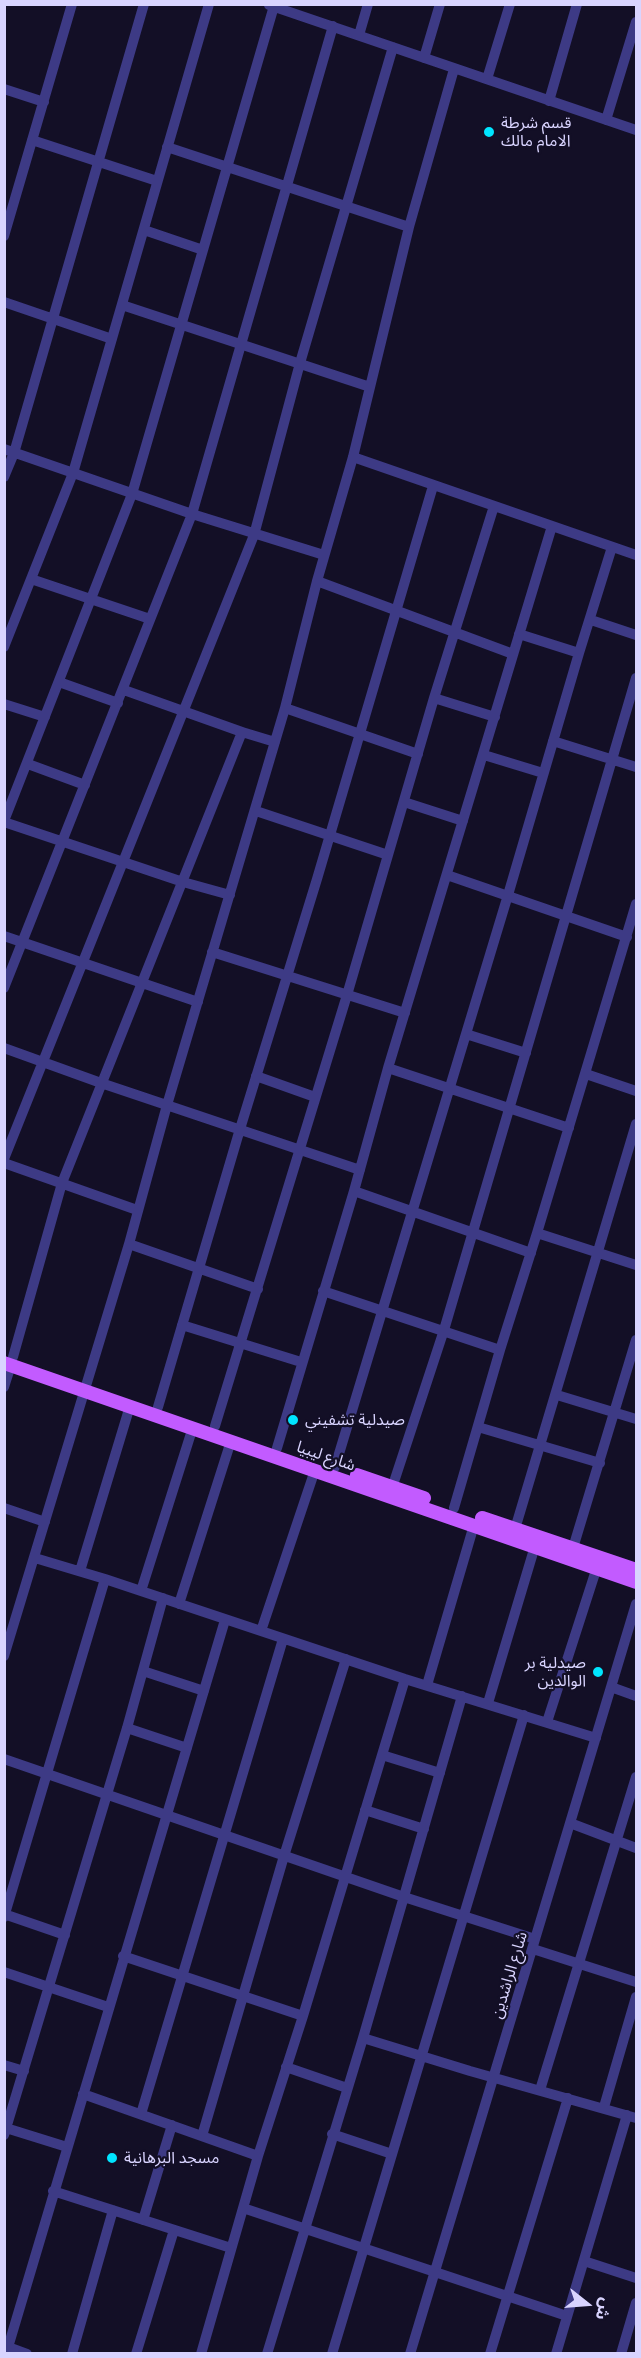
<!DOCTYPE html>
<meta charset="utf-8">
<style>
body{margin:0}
#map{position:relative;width:641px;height:2358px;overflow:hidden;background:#130f26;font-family:Ubuntu,"Noto Sans Arabic",sans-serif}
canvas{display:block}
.frame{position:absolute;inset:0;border:6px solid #d9d4ff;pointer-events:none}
.north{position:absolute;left:557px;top:2274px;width:60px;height:60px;-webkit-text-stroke:4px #130f26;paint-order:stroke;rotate:107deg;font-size:16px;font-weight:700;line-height:24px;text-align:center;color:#d9d4ff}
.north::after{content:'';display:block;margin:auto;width:21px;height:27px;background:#d9d4ff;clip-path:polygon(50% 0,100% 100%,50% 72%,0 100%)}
</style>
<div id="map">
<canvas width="641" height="2358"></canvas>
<div class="frame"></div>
<div class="north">ش</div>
</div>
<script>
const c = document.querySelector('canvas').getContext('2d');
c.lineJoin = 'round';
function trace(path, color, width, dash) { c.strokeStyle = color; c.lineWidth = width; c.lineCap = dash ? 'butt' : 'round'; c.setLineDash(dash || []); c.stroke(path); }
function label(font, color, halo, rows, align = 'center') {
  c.font = font + ' Ubuntu,"Noto Sans Arabic",sans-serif'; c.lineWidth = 4.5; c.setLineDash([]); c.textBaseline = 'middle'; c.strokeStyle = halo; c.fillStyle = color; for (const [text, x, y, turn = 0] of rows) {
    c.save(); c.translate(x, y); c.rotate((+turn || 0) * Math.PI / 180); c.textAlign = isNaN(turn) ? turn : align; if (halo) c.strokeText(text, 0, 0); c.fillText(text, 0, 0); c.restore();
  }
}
const minor = new Path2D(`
 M269,5L636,130
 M359,35L368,4
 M424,58L440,4
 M487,79L510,4
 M4,89L44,102
 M549,101L577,4
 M606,120L636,22
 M32,140L157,181
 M167,147L409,227
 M144,230L203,250
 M4,236L72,4
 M4,302L112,339
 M122,305L370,387
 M4,449L192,514L324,555
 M353,457L636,555
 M4,477L14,453L144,4
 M31,579L150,619
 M317,581L513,654
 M591,620L636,635
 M519,634L579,653
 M4,647L73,473L209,4
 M59,682L118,703
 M434,698L495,717
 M4,704L45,717
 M285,708L418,754
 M242,732L275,742
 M553,741L636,767
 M484,755L543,773
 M28,764L85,785
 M404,802L463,821
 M256,811L388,855
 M4,821L132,494L274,6
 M4,822L183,882L230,895
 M447,875L627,937
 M4,936L198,1002
 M212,952L405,1013
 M4,988L192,514L333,26
 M466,1034L526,1053
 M4,1048L101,1083L360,1170
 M388,1068L569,1128
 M586,1074L636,1091
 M256,1076L315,1097
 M4,1159L254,535L300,363L393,47
 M4,1163L137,1210
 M354,1191L531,1253
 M537,1233L636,1265
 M129,1244L258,1289
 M323,1291L500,1350
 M182,1325L301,1362
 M13,1357L62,1183L242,732L124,690
 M4,1387L11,1365
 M557,1395L636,1419
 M158,1407L240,1129L317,879L433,486
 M215,1426L347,995L434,698L494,506
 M478,1427L600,1463
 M277,1448L354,1191L388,1068L552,526
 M335,1467L508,895L579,653L612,547
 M390,1494L444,1330L636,678
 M4,1508L45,1522
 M454,1508L500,1350L537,1233L636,904
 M515,1529L636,1124
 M573,1548L636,1340
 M35,1558L105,1579L405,1679L596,1738
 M80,1571L130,1406
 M141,1591L193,1427
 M179,1604L231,1441
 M261,1631L315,1470
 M4,1656L129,1244L167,1105L285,708L317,581L353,457L409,227L454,69
 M143,1671L204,1691
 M427,1685L474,1525
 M611,1687L636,1696
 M488,1703L535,1546
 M547,1722L597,1567
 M127,1728L187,1748
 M382,1755L440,1773
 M4,1759L404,1897L535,1939
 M365,1810L424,1829
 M570,1823L636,1848
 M4,1914L65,1935
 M4,1917L105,1579
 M533,1949L636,1982
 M123,1956L303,2016
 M4,1972L108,2007
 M363,2038L470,2071L636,2118
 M4,2065L24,2071
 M286,2067L347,2088
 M540,2090L636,1777
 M83,2094L258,2156
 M604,2107L636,1997
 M141,2114L283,1639
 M6,2128L67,2147
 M332,2134L392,2154
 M4,2135L127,1728L163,1598
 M202,2136L284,1856L346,1659
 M53,2191L231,2248
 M243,2208L567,2316
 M143,2220L172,2125
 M584,2261L636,2278
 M8,2347L27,2354
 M6,2354L225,1620
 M72,2354L113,2210
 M136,2354L174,2230
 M201,2354L258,2156L303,2016L405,1679
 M267,2354L363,2038L462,1696
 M332,2354L524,1715
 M410,2354L636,1604
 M490,2354L568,2098
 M556,2354L627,2115
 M621,2354L636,2303`);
const major = new Path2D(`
 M4,1363L636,1582
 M357,1475L424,1498
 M482,1518L636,1570`);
const markers = [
 [489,132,6,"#00e5ff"],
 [293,1420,6,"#00e5ff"],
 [598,1672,6,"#00e5ff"],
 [112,2158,6,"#00e5ff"]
];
const poiNames = [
 ["قسم شرطة",501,123],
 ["الامام مالك",501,141],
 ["صيدلية تشفيني",305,1420],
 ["صيدلية بر",586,1663,"right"],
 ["الوالدين",586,1681,"right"],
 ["مسجد البرهانية",124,2158]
];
const streetNames = [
 ["شارع ليبيا",326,1456,19],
 ["شارع الراشدين",509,1975,-73]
];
trace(minor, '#3d3a85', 10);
trace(major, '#c25bff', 14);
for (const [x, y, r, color] of markers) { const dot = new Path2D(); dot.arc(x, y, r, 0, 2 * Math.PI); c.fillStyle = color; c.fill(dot); trace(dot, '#130f26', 2); }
label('16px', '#d9d4ff', '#130f26', poiNames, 'left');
label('16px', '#d9d4ff', '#130f26', streetNames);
</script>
